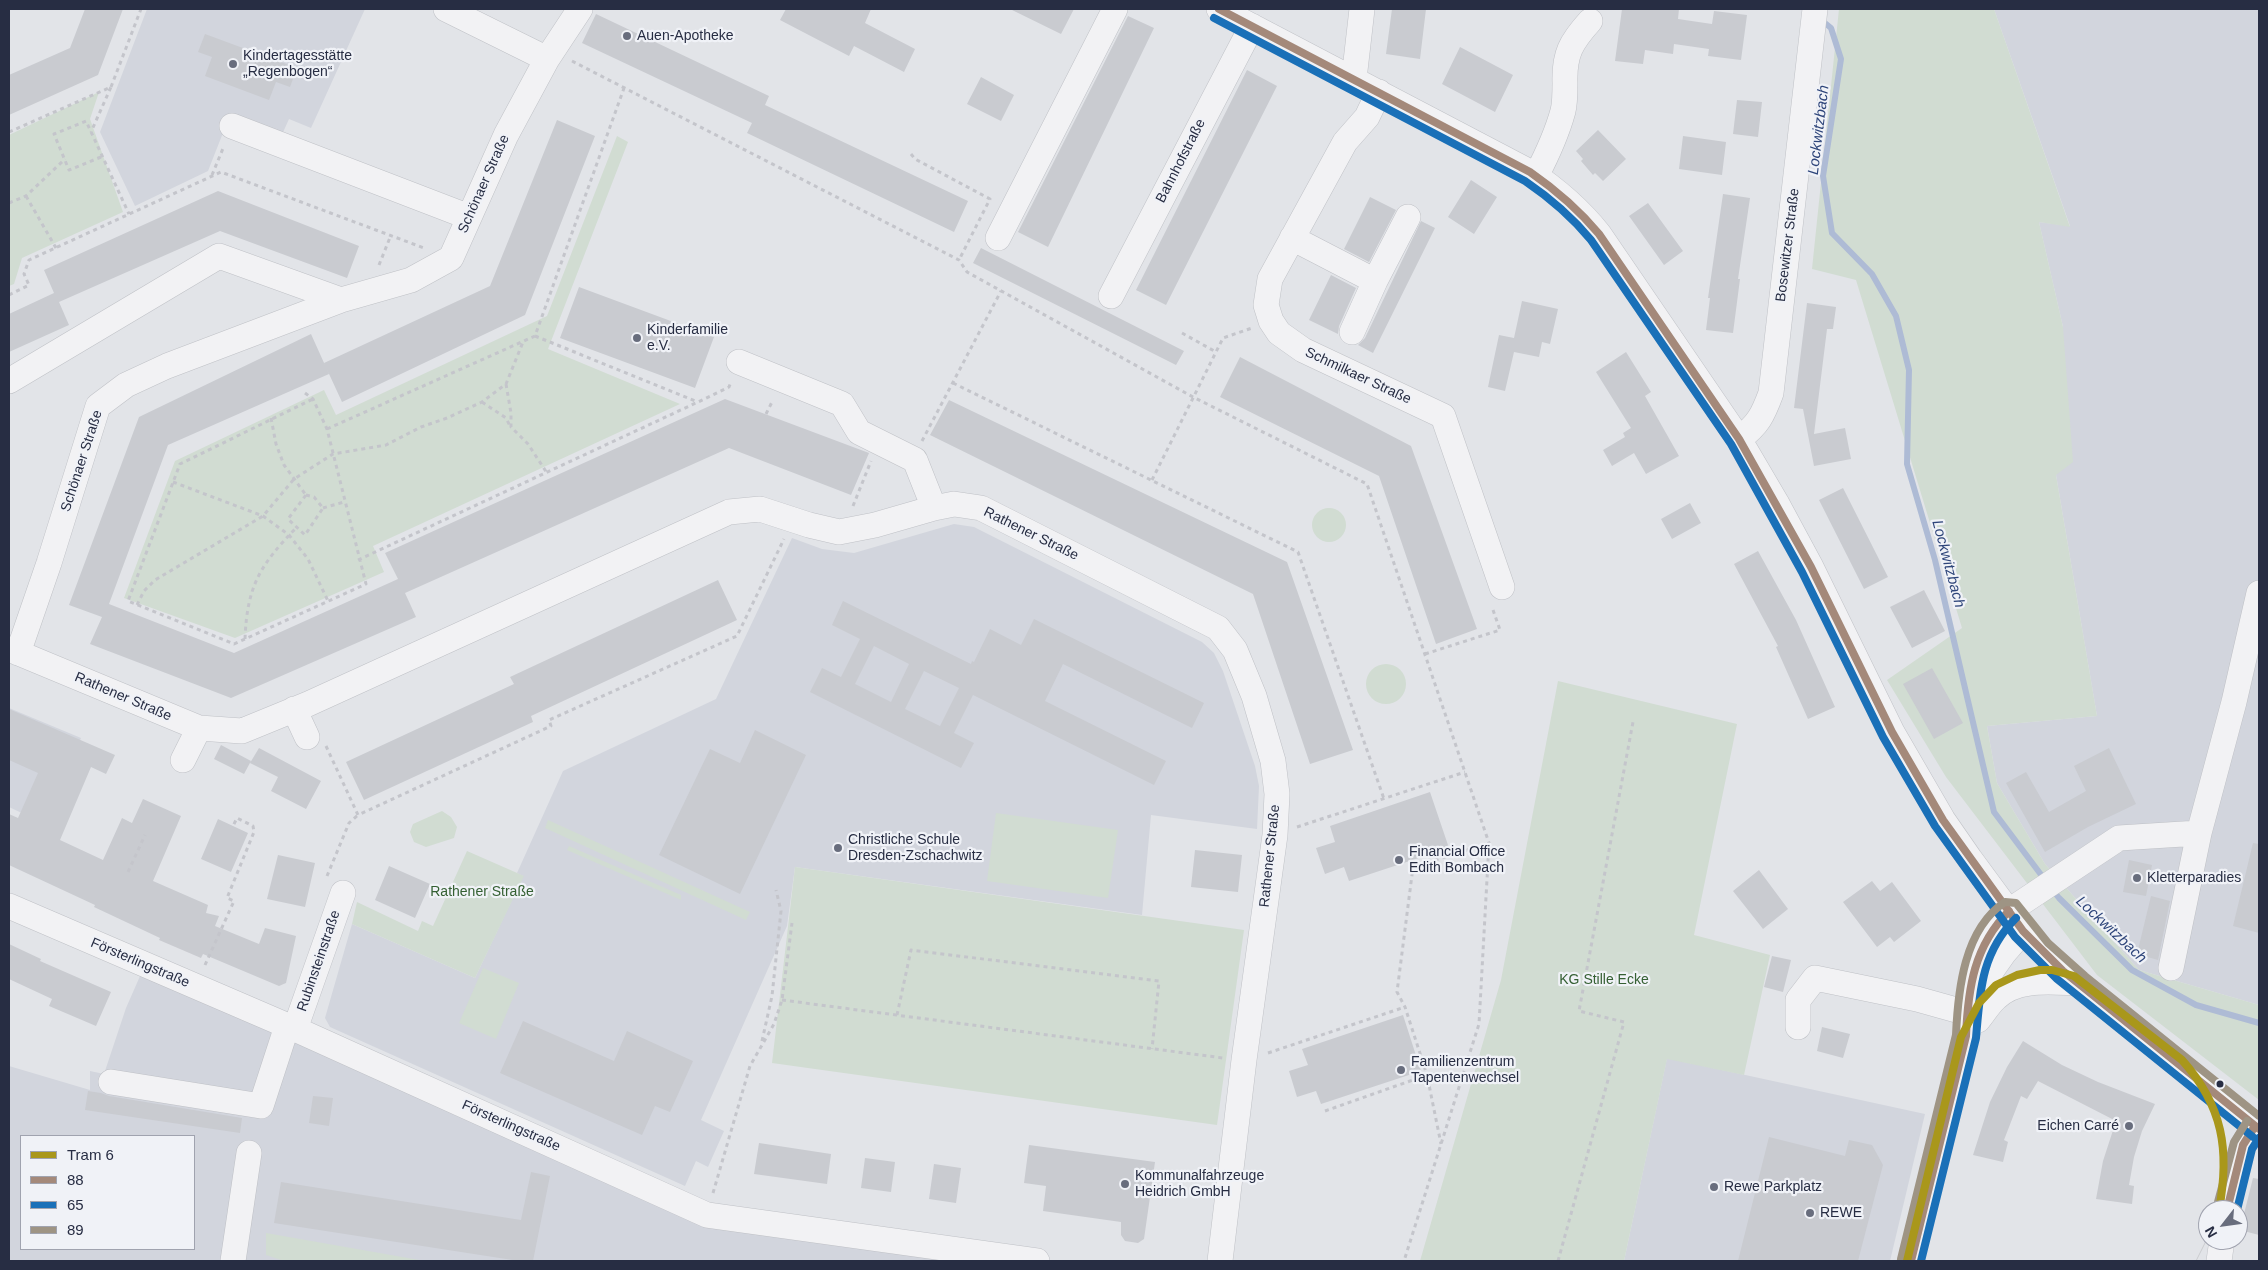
<!DOCTYPE html>
<meta charset="utf-8">
<style>
body{margin:0}
#map{position:relative;width:2268px;height:1270px;overflow:hidden;background:#e2e4e8;font-family:Arial,sans-serif}
canvas{display:block}
.frame{position:absolute;inset:0;border:10px solid #272d43;pointer-events:none}
.legend{position:absolute;left:20px;top:1135px;width:175px;height:115px;box-sizing:border-box;background:#f0f2f7;border:1px solid #a0a3af;margin:0;padding:6px 9px;list-style:none;font-size:15px;color:#272d43}
.legend li{display:flex;align-items:center;gap:10px;height:25px}
.legend b{width:25px;border:1px solid #a0a3af}
.north{position:absolute;left:2198px;top:1200px;width:50px;height:50px;box-sizing:border-box;background:#f0f2f7;border:1px solid #a0a3af;border-radius:50%;rotate:240deg;font-size:14px;font-weight:700;line-height:20px;text-align:center;color:#272d43}
.north::after{content:'';display:block;margin:auto;width:18px;height:22px;background:#686d7d;clip-path:polygon(50% 0,100% 100%,50% 72%,0 100%)}
</style>
<div id="map">
<canvas width="2268" height="1270"></canvas>
<div class="frame"></div>
<ul class="legend">
<li><b style="height:6px;background:#a9971b"></b>Tram 6</li>
<li><b style="height:6px;background:#a4897a"></b>88</li>
<li><b style="height:6px;background:#1a70b8"></b>65</li>
<li><b style="height:6px;background:#9e9484"></b>89</li>
</ul>
<div class="north">N</div>
</div>
<script>
const c = document.querySelector('canvas').getContext('2d');
c.lineJoin = 'round';
function fillPath(path, color) { c.fillStyle = color; c.fill(path, 'evenodd'); }
function trace(path, color, width, dash) { c.strokeStyle = color; c.lineWidth = width; c.lineCap = dash ? 'butt' : 'round'; c.setLineDash(dash || []); c.stroke(path); }
function label(font, color, halo, rows, align = 'center') {
  c.font = font + ' Arial,sans-serif'; c.lineWidth = 4.5; c.setLineDash([]); c.textBaseline = 'middle'; c.strokeStyle = halo; c.fillStyle = color; for (const [text, x, y, turn = 0] of rows) {
    c.save(); c.translate(x, y); c.rotate((+turn || 0) * Math.PI / 180); c.textAlign = isNaN(turn) ? turn : align; if (halo) c.strokeText(text, 0, 0); c.fillText(text, 0, 0); c.restore();
  }
}
const built = new Path2D(`
 M147,9H365L311,128L289,119L280,139L228,120L208,171L135,206L100,132Z
 M1994,9H2259V1005L2139,970L2045,864L1997,783L1987,726L2097,716L2056,475L2063,327L2039,222L2070,226Z
 M954,524L974,527L1202,642L1214,653L1223,671L1255,766L1259,786L1257,829L1151,815L1142,915L795,867L787,926L701,1120L724,1131L708,1167L696,1161L685,1186L330,1027L325,1018L352,924L475,978L523,876L517,873L563,771L716,699L792,538L822,549L854,553Z
 M9,708L81,738L43,823L9,807Z
 M144,967L707,1215L1037,1261H9V1066L90,1090V1071L104,1074L126,1008ZM21,1136H194V1249H21Z
 M1667,1058L1925,1114L1890,1261H1624Z`);
const green = new Path2D(`
 M1839,9H1994L2070,227L2039,222L2063,327L2073,462L2056,475L2097,716L1987,726L1997,783L2045,864L2139,970L2259,1005V1100L2097,975L1946,777L1887,680L1962,628L1856,280L1812,269Z
 M99,92L90,119L123,212L22,258L14,284L9,286V135Z
 M617,136L628,142L548,349L680,404L373,546L384,572L235,638L124,598L175,461L324,390L336,415L547,316Z
 M1312 525a17 17 0 1 1 34 0a17 17 0 1 1-34 0Z
 M1366 684a20 20 0 1 1 40 0a20 20 0 1 1-40 0Z
 M1558,681L1737,724L1694,935L1770,955L1744,1075L1667,1059L1624,1261H1420L1501,980Z
 M442,811L451,817L457,827L454,838L426,847L414,842L410,832L413,824Z
 M996,813L1118,830L1108,898L987,881Z
 M548,820L750,912L746,920L545,828Z
 M569,846L681,895V900L567,850Z
 M467,851L524,876L475,978L352,924L357,902L418,931L422,921L433,926Z
 M795,867L1244,930L1217,1125L772,1063Z
 M483,968L519,983L496,1039L459,1023Z
 M266,1233L425,1261H284L266,1255Z`);
const stream = new Path2D(`
 M1820,19L1831,28L1841,59L1823,176L1832,233L1872,274L1896,316L1909,370L1907,464L1935,560L1994,812L2045,880
 M2051,888L2059,898L2132,970L2196,1005L2259,1023`);
const building = new Path2D(`
 M85,9H123L98,75L9,115V75L70,48Z
 M786,9H871L865,23L915,49L904,72L854,46L849,56L780,20Z
 M1010,9H1074L1061,34Z
 M1392,9H1426L1420,59L1386,54Z
 M1622,9H1679L1678,19L1712,24L1714,11L1747,15L1741,60L1708,56L1709,49L1674,44L1673,54L1645,50L1643,64L1615,61Z
 M596,14L769,96L765,105L968,201L954,232L747,133L752,123L582,43Z
 M1128,16L1154,28L1048,247L1018,232Z
 M205,34L297,68L290,87L276,82L269,100L205,76L212,57L198,52Z
 M1460,47L1513,75L1495,112L1442,84Z
 M1247,70L1277,86L1166,305L1136,290Z
 M981,77L1014,95L1001,121L967,104Z
 M1737,100L1762,102L1758,137L1733,134Z
 M557,120L595,136L525,315L342,402L324,363L490,286Z
 M1598,130L1626,159L1603,181L1595,173L1593,175L1581,161L1583,159L1576,151Z
 M1683,136L1726,142L1722,175L1679,169Z
 M1471,180L1497,197L1474,234L1448,217Z
 M218,191L359,246L347,278L220,231L59,302L69,325L9,352V314L54,293L44,270Z
 M1723,194L1750,198L1738,279H1740L1733,333L1706,330L1710,298H1708Z
 M1370,197L1396,210L1369,262L1344,249Z
 M1648,203L1683,251L1664,265L1629,216Z
 M1421,221L1435,228L1373,353L1358,345L1365,338Z
 M981,248L1184,351L1176,365L973,263Z
 M1331,275L1356,288L1339,326L1338,334L1309,320Z
 M579,287L714,337L695,388L560,338Z
 M1522,301L1558,309L1550,344L1542,342L1539,357L1514,352L1505,391L1488,387L1499,335L1514,338Z
 M1807,303L1836,307L1833,329H1827L1814,434L1845,428L1851,459L1814,466L1803,409L1794,408Z
 M311,334L329,374L168,445L109,604L234,653L398,579L385,553L725,399L869,453L851,495L729,448L405,593L416,617L231,698L90,644L102,617L69,605L139,417Z
 M1626,352L1651,392L1645,396L1679,456L1646,474L1634,453L1612,466L1603,450L1625,437L1623,433L1631,428L1596,372Z
 M1240,357L1411,446L1477,629L1436,644L1379,476L1220,397Z
 M949,400L1287,562L1353,750L1310,764L1253,594L930,435Z
 M1843,488L1888,577L1864,589L1819,500Z
 M1690,503L1701,523L1672,539L1661,519Z
 M1758,551L1796,620L1835,707L1808,719L1776,647L1778,646L1734,564Z
 M718,580L737,620L531,716L533,722L364,800L346,762L514,684L510,677Z
 M1924,590L1945,631L1912,648L1890,607Z
 M843,601L971,664L972,661L974,662L990,629L1021,645L1034,619L1204,703L1192,728L1063,664L1045,701L1166,761L1154,785L973,695L954,733L974,743L961,768L810,692L822,668L841,677L860,639L832,625ZM874,646L909,664L891,702L855,684ZM924,671L959,688L940,726L905,709Z
 M1932,668L1963,723L1934,739L1903,684Z
 M9,709L115,755L106,774L91,767L60,840L103,860L122,818L132,823L143,799L181,816L153,881L208,905L206,913L219,916L215,926L259,944L265,928L296,936L286,983L279,986L203,954L201,958L159,940L160,938L94,907L95,905L9,865V814L18,818L38,773L9,760Z
 M755,730L806,755L740,894L659,855L710,749L740,763Z
 M221,745L251,761L244,774L214,759Z
 M259,748L321,781L306,809L271,791L278,777L250,763Z
 M2109,748L2136,804L2088,827L2045,852L2006,783L2026,772L2049,812L2086,791L2074,766Z
 M1430,792L1449,848L1349,881L1344,867L1325,874L1316,848L1335,842L1330,826Z
 M218,819L248,833L231,872L201,859Z
 M2253,843L2259,844V933L2233,926Z
 M1195,850L1242,855L1238,892L1191,887Z
 M278,855L315,863L305,907L267,899Z
 M2129,860L2152,865L2146,896L2123,892Z
 M389,866L430,884L415,918L375,900Z
 M1759,870L1788,909L1763,929L1733,891Z
 M1872,881L1880,891L1892,882L1921,921L1894,942L1890,937L1877,947L1843,902Z
 M2151,896L2170,901L2158,960L2137,954Z
 M9,944L41,959L40,961L111,992L96,1026L49,1006L52,999L9,979Z
 M1772,956L1791,960L1783,992L1764,987Z
 M1403,1015L1421,1071L1321,1104L1316,1091L1297,1097L1289,1071L1308,1065L1302,1049Z
 M523,1021L614,1061L627,1031L693,1061L670,1112L655,1106L642,1135L500,1073Z
 M1822,1027L1850,1034L1843,1058L1817,1051Z
 M2023,1041L2062,1065L2098,1082L2155,1104L2142,1131L2134,1157L2129,1185L2134,1186L2132,1204L2096,1199L2103,1161L2116,1121L2038,1081L2027,1099L2021,1096L2004,1140L2008,1142L2003,1162L1973,1155L1990,1102L2007,1067Z
 M88,1091L101,1093L109,1096L242,1118L240,1133L85,1110Z
 M313,1096L333,1098L329,1126L309,1123Z
 M1769,1137L1845,1156L1849,1140L1872,1145L1883,1165L1858,1261H1738Z
 M759,1143L831,1154L827,1184L754,1174Z
 M1029,1145L1155,1162L1144,1239L1138,1243L1125,1241L1121,1235V1222L1043,1211L1046,1186L1024,1183Z
 M865,1158L895,1162L891,1192L861,1188Z
 M934,1164L961,1168L956,1203L929,1199Z
 M531,1172L550,1176L533,1261H519L274,1223L281,1182L521,1220Z
 M2253,1178L2259,1179V1235L2240,1230Z`);
const path = new Path2D(`
 M572,61L959,260L967,272L1193,397L1367,484L1489,843L1479,1024L1404,1261
 M111,87L141,9
 M9,132L111,87L91,132
 M911,154L915,159L990,199L959,260
 M101,157L69,170L54,134L86,121L129,214
 M212,175L224,146
 M26,196L56,248
 M9,203L26,196L65,159
 M379,265L391,235
 M9,295L29,285L24,274L29,260L221,172L424,248
 M1182,333L1216,352
 M535,336L698,402
 M953,383L1298,552L1384,799
 M506,384L511,413V427L528,444L547,473
 M305,393L313,399L327,429L366,584L234,644L128,601L180,464L313,399
 M482,402L506,418L510,426
 M766,414L773,400
 M271,418L276,444L284,465L306,495
 M327,429L535,336L624,88
 M922,441L1001,291
 M1152,480L1223,338L1252,328
 M173,482L263,516L289,535L308,559L328,601
 M306,495L314,497L323,508L305,535L288,519Z
 M853,506L871,461
 M323,508L344,502
 M358,560L698,402L729,387L731,382
 M137,605L144,591L155,580L263,516L294,479L333,454L386,445L421,427L447,418L482,402L506,384L523,342
 M245,639C247,586 260,565 297,527
 M1425,654L1500,630L1492,607
 M326,746L358,815L551,726L549,720L737,636L784,539
 M1297,827L1465,772
 M128,872L145,835
 M327,876L349,823L358,815
 M205,965L234,901L227,898L254,832L253,826L237,818L233,826
 M782,1000L1223,1058
 M897,1015L911,950L1159,981L1152,1049
 M762,1041L772,996L781,911L776,890
 M1268,1053L1405,1007
 M1461,1080L1437,1074L1427,1075L1405,1007L1397,992L1413,867L1489,843
 M1325,1111L1427,1075L1441,1144
 M713,1193L750,1066L774,1024L782,1000L792,923
 M1558,1261L1624,1022L1579,1011L1633,722`);
const minor = new Path2D(`
 M446,9L547,59
 M1219,9L1530,172C1557,190 1579,209 1599,234L1739,439L1776,502L1811,567L1892,732L1943,820L1970,859L2023,931L2063,971L2259,1129
 M1354,79L1362,9
 M1379,92L1367,117L1345,142L1270,279L1266,305L1271,321L1279,333L1303,350L1443,416L1502,587
 M232,126L469,217
 M1536,176C1547,155 1557,133 1563,111C1565,103 1565,92 1565,83C1564,54 1571,42 1590,21
 M998,238L1115,9
 M1292,238L1375,281L1408,217
 M1111,296L1252,26
 M1352,332L1375,281
 M739,362L842,404L859,432L915,460L934,508
 M9,381L219,256L341,300
 M1739,439C1758,425 1763,415 1771,393L1815,9
 M9,649L199,728L242,731L308,704L729,512L760,509L809,525L839,532L875,525L934,508L954,504L981,508L1218,628L1235,650L1254,696L1273,761L1277,794L1275,835L1244,1060L1220,1261
 M18,653L49,563L98,406L126,385L167,366L341,300L411,280L451,258L506,135L547,59L580,9
 M294,709L307,737
 M183,760L199,728
 M9,906L295,1029L707,1215L1037,1261
 M2171,968L2199,833
 M1978,1020C1984,1013 1989,1004 1996,998C2016,978 2050,982 2076,983
 M1798,1027V1000L1815,978L1917,999L1967,1013
 M295,1029L343,893
 M1966,1036L1967,1009L1972,981L1985,941L2009,911L2119,838L2199,833L2234,702L2259,593
 M111,1082L261,1106L287,1026
 M2227,1210L2243,1145L2255,1126
 M233,1261L249,1153
 M1911,1261L1966,1036L1992,970L2004,953L2023,931
 M2219,1261L2222,1240`);
const tram = new Path2D(`
 M2196,1261L2208,1237`);
const bus1 = new Path2D(`
 M1219,9L1530,172C1556,190 1579,210 1599,234L1739,439L1811,567L1892,732L1943,820L2023,931L2063,971L2259,1129
 M2227,1210L2243,1145L2255,1126
 M1911,1261L1966,1036C1968,988 1974,946 2009,911`);
const bus2 = new Path2D(`
 M1214,18L1525,181C1550,198 1572,217 1591,240L1731,444L1802,572L1883,737L1935,826L2015,937L2057,979L2253,1137
 M2237,1210L2252,1149L2259,1138
 M1921,1261L1976,1038C1980,991 1981,953 2016,918`);
const bus3 = new Path2D(`
 M2218,1202L2234,1142L2247,1121
 M1901,1259L1956,1035C1958,990 1964,929 2005,902L2016,903L2048,943L2085,976L2259,1116`);
const tram1 = new Path2D(`
 M1907,1261L1961,1037L1979,1003L1996,985L2017,975L2040,970H2052L2074,976L2182,1060C2223,1106 2230,1150 2219,1210`);
const markers = [
 [627,36,5,"#686d7d"],
 [233,64,5,"#686d7d"],
 [637,338,5,"#686d7d"],
 [838,848,5,"#686d7d"],
 [1399,860,5,"#686d7d"],
 [2137,878,5,"#686d7d"],
 [1401,1070,5,"#686d7d"],
 [2220,1084,4.5,"#272d43"],
 [2129,1126,5,"#686d7d"],
 [1125,1184,5,"#686d7d"],
 [1714,1187,5,"#686d7d"],
 [1810,1213,5,"#686d7d"]
];
const poiNames = [
 ["Auen-Apotheke",637,36],
 ["Kindertagesstätte",243,56],
 ["„Regenbogen“",243,72],
 ["Kinderfamilie",647,330],
 ["e.V.",647,346],
 ["Christliche Schule",848,840],
 ["Dresden-Zschachwitz",848,856],
 ["Financial Office",1409,852],
 ["Edith Bombach",1409,868],
 ["Kletterparadies",2147,878],
 ["Familienzentrum",1411,1062],
 ["Tapentenwechsel",1411,1078],
 ["Eichen Carré",2119,1126,"right"],
 ["Kommunalfahrzeuge",1135,1176],
 ["Heidrich GmbH",1135,1192],
 ["Rewe Parkplatz",1724,1187],
 ["REWE",1820,1213]
];
const streetNames = [
 ["Bahnhofstraße",1181,161,-63],
 ["Schönaer Straße",484,184,-66],
 ["Bosewitzer Straße",1788,245,-83],
 ["Schmilkaer Straße",1358,376,25],
 ["Schönaer Straße",82,461,-72],
 ["Rathener Straße",1031,534,26],
 ["Rathener Straße",123,697,23],
 ["Rathener Straße",1270,856,-84],
 ["Rubinsteinstraße",319,961,-71],
 ["Försterlingstraße",140,963,23],
 ["Försterlingstraße",511,1126,24]
];
const parkNames = [
 ["Rathener Straße",482,892],
 ["KG Stille Ecke",1604,980]
];
const waterNames = [
 ["Lockwitzbach",1819,130,-83],
 ["Lockwitzbach",1948,564,75],
 ["Lockwitzbach",2111,930,43]
];
fillPath(built, '#d2d5dd');
fillPath(green, '#d1dcd2');
trace(stream, '#aebbd5', 6);
fillPath(building, '#c9cbd0');
trace(minor, '#bfc1c6', 26);
trace(path, '#c4c5cb', 3, [4, 4]);
trace(minor, '#f2f2f4', 25);
trace(tram, '#cbcccf', 1);
trace(bus1, '#a4897a', 8);
trace(bus2, '#1a70b8', 8);
trace(bus3, '#9e9484', 8);
trace(tram1, '#a9971b', 8);
for (const [x, y, r, color] of markers) { const dot = new Path2D(); dot.arc(x, y, r, 0, 2 * Math.PI); c.fillStyle = color; c.fill(dot); trace(dot, '#f0f2f7', 2); }
label('14px', '#272d43', '#f0f2f7', poiNames, 'left');
label('14px', '#272d43', '#f0f2f7', streetNames);
label('14px', '#356033', '#f0f2f7', parkNames);
label('italic 15px', '#2e457a', '#f0f2f7', waterNames);
</script>
